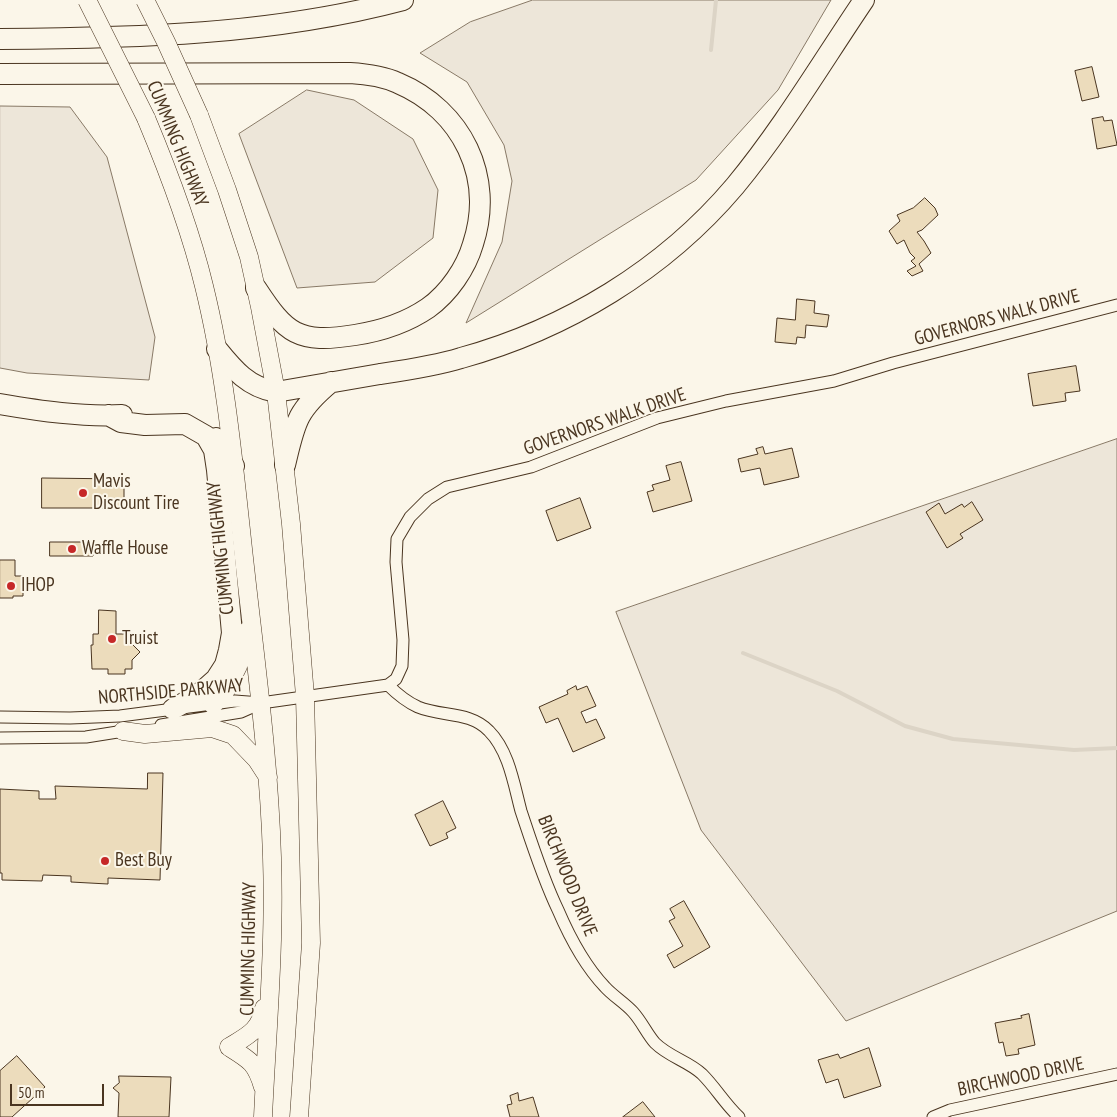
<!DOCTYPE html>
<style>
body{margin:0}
#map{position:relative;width:1117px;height:1117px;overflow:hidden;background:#fbf6e9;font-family:"PT Sans Narrow",sans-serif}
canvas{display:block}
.scale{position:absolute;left:10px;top:1084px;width:94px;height:22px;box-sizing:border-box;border:2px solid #4a3520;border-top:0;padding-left:6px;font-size:15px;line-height:18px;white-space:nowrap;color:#4a3520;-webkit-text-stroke:4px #fbf6e9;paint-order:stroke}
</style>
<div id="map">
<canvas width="1117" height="1117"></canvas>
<div class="scale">50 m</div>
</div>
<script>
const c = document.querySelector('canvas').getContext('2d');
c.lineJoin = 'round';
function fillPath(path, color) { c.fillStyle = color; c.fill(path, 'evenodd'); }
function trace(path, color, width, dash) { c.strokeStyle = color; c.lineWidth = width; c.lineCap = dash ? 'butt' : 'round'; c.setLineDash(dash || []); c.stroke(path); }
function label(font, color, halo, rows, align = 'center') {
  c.font = font + ' "PT Sans Narrow",sans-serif'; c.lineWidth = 4; c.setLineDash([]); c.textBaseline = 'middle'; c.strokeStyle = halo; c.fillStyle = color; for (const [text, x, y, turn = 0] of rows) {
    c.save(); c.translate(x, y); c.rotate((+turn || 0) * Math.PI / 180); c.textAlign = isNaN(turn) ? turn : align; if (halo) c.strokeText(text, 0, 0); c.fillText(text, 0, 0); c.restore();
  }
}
const green = new Path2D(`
 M533,0H831L778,90L696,180L466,323L502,242L512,181L504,145L467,82L420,53L470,22Z
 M307,90L354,100L413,139L438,190L433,238L375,282L297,288L239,134Z
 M0,106L70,107L107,157L155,337L149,380L27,373L0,368Z
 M1117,439V911L846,1021L701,830L616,612Z`);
const stream = new Path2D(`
 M711,50L716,0
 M743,653L837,691L905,726L953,739L1074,750L1117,748`);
const building = new Path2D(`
 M1092,67L1099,97L1082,101L1075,71Z
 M1103,117L1104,121L1112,120L1117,145L1097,149L1092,119Z
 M925,198L935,208L938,215L922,230L917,232L924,241L931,253L919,264L923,271L912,276L907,271L916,266L911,261L915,258L910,253L904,240L897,244L889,231L900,221L897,215L913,208Z
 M797,299L815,301L814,313L829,315L827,327L806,325L805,338L797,337L796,344L775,342L777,318L795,320Z
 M1076,366L1080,391L1065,393L1066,401L1033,406L1028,374Z
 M763,447L765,454L792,448L799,477L764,485L760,468L741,472L738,459L758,454L756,449Z
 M681,462L692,501L653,512L647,492L654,490L652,485L670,480L666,466Z
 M42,478L124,479V508H42Z
 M580,498L591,528L557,541L546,511Z
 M972,502L983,520L960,534L963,538L947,548L926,512L939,503L945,514L962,504L964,507Z
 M50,542H93V556H50Z
 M0,560H15V576H23V596H13V598H0Z
 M99,610L116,611V634H132V644L140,652L132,660V669H125V674H108V669H92L91,645H93V634H98Z
 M576,686L577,690L587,686L596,706L581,712L586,723L596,719L605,738L573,752L558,718L546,723L539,707L568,694L567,691Z
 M148,773H163L160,880L108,878V884L71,882V876L43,875L42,881L2,880V873H0V789L39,791V799H56L55,786L147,789Z
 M443,801L456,828L446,833L448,838L430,846L415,815Z
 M684,901L710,947L674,968L667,955L683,946L669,921L675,918L670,909Z
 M1029,1014L1035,1045L1018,1049L1019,1054L1006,1056L1003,1042L999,1043L995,1023L1022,1018L1021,1016Z
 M869,1048L881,1086L844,1098L838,1079L826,1083L818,1060L838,1054L840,1058Z
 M17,1056L45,1087L12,1117H0V1071Z
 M119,1076L171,1077L169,1117H118L119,1093L113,1088L119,1083Z
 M518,1093L519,1101L533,1097L539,1117H510L507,1105L512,1104L510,1096Z
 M643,1102L655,1117H623Z`);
const minor = new Path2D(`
 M388,685C397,694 407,702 418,707C442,717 470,711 489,731C509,751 514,785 521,811C532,844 543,879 558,910C570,938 584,965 605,987C613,996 625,1003 633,1012C642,1022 647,1034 655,1043C669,1057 688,1061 702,1074C716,1088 725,1104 739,1117
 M0,717L70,718L120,716L235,701L261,703L388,685L396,679L402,666L403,640L396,562L397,539L410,517L428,499L447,487L531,467L657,418L726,401L834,381L893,363L1117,305
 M161,725L241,712L259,704
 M0,738L86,737L130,730
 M933,1117L950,1110L1117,1074`);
const primary = new Path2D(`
 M199,115L227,190L249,257L260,307L276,392L291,524L305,696L311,943L299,1117
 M146,118C169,173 190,228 204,286C226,375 234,467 244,558C255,658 269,757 272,857C275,944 267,1031 263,1117
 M213,705L226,690L238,666L248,630
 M123,731L145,734L212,728L233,735L257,760L268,777
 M263,1087C256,1063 250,1060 229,1047C247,1036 260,1031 264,1008`);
const motorway = new Path2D(`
 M0,39C136,38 271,35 403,0
 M0,74L350,73C367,74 383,76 398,83C462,110 495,177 473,244C466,268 449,293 428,308C406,323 381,331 355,335C298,344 286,334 256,288
 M217,349C234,370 248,387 276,392C310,386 345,380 380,374C407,370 435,366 461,358C566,329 664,270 735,186C783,128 822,62 864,0
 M0,404C41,411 81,417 122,415
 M108,415L121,422L145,425L185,424L206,436L214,450L217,470L232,633L229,650L225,665L216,679L198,695L173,709
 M216,438L234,466
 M285,465C295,423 296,411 331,382`);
const primaryBridge = new Path2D(`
 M87,0L146,118
 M145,0L166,42L199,115`);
const markers = [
 [83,493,5,"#c62828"],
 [72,549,5,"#c62828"],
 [11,586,5,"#c62828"],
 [112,639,5,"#c62828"],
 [105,861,5,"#c62828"]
];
const streetNames = [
 ["CUMMING HIGHWAY",177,144,68],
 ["GOVERNORS WALK DRIVE",997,318,-15],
 ["GOVERNORS WALK DRIVE",605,422,-19],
 ["CUMMING HIGHWAY",221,548,-96],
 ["NORTHSIDE PARKWAY",171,692,-5],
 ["BIRCHWOOD DRIVE",567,876,68],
 ["CUMMING HIGHWAY",249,949,-89],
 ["BIRCHWOOD DRIVE",1021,1077,-12]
];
const poiNames = [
 ["Mavis",93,482],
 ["Discount Tire",93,504],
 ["Waffle House",82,549],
 ["IHOP",21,586],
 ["Truist",122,639],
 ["Best Buy",115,861]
];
fillPath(green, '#ede6d9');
trace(green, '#887966', 1);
trace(stream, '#dcd4c6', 4);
fillPath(building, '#ecdcbc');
trace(building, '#4a3520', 1);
trace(minor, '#4a3520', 13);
trace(primary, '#4a3520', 19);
trace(motorway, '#4a3520', 22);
trace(minor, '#fbf6e9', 11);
trace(primary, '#fbf6e9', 18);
trace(motorway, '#fbf6e9', 20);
trace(primaryBridge, '#4a3520', 19, []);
trace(primaryBridge, '#fbf6e9', 18);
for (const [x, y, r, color] of markers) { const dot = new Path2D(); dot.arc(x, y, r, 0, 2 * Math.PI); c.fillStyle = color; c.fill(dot); trace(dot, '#fbf6e9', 2); }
label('19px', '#4a3520', '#fbf6e9', streetNames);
label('19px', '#4a3520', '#fbf6e9', poiNames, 'left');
</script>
